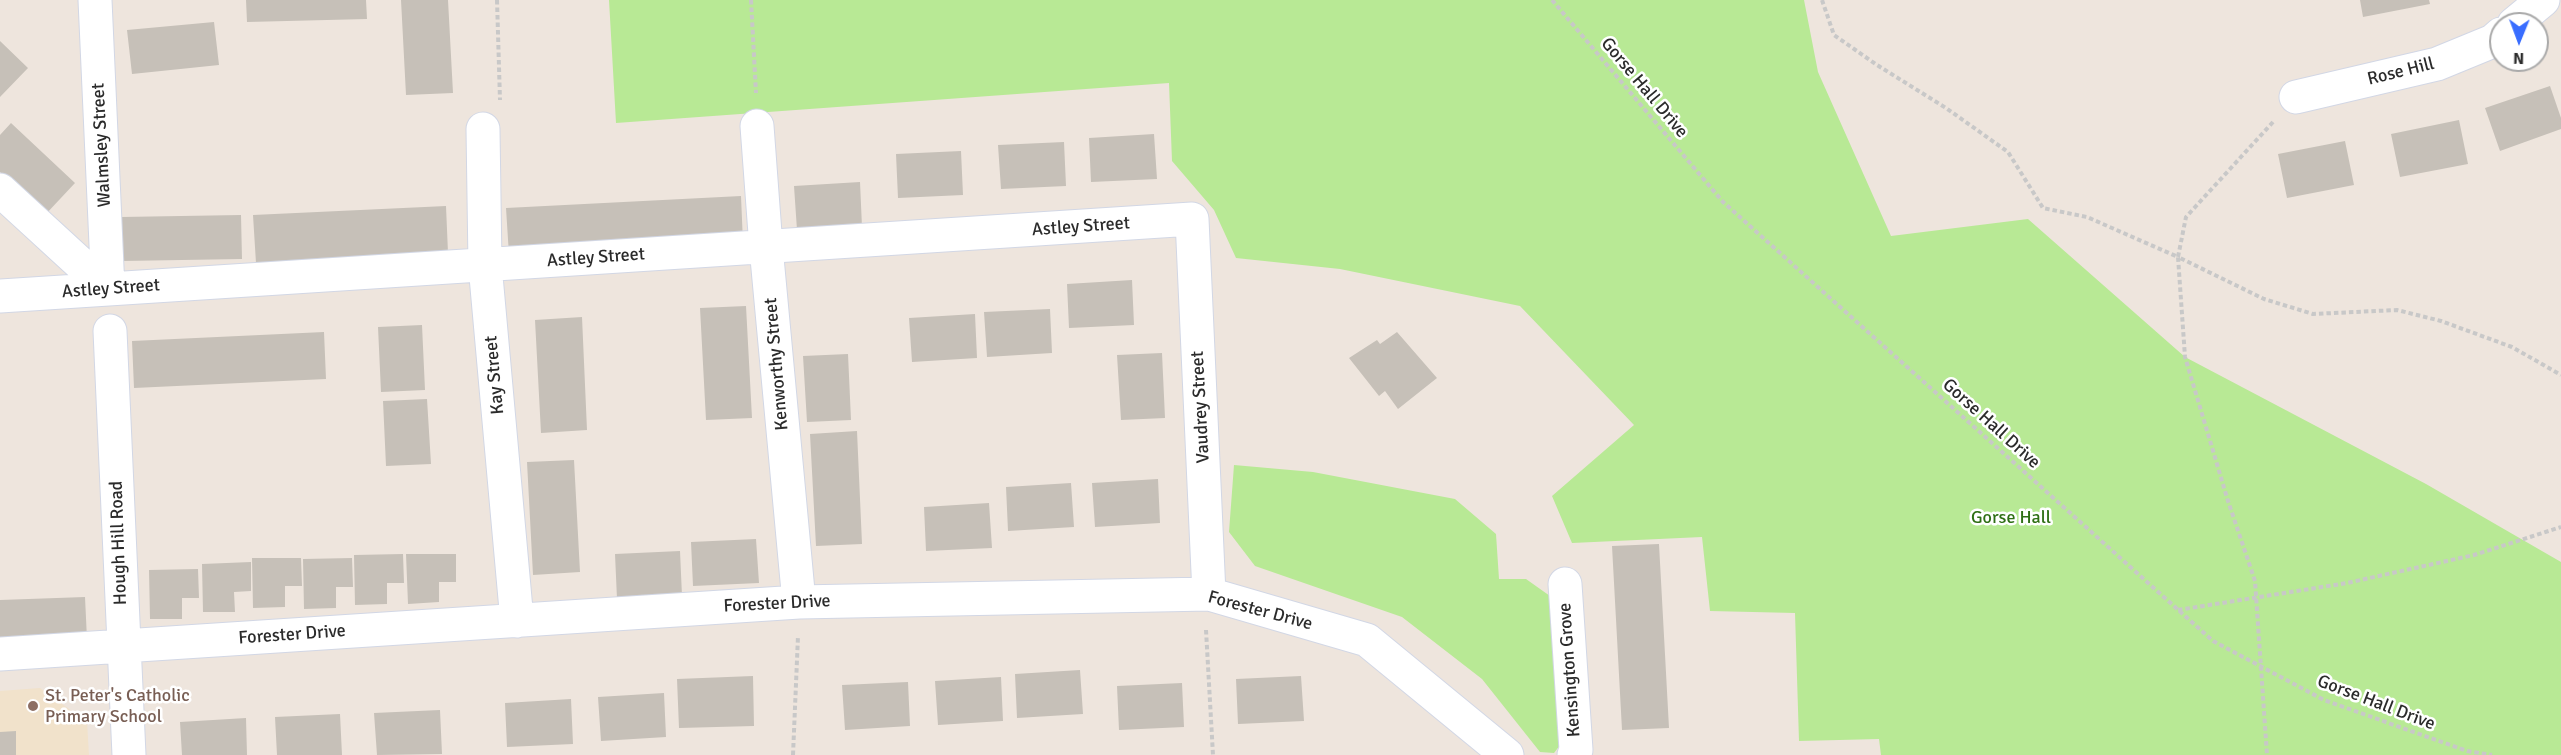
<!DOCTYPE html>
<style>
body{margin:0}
#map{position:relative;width:2561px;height:755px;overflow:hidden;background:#eee5dd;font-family:Signika,sans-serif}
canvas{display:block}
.north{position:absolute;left:2489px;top:12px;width:60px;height:60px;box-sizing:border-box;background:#fff;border:2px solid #aaa;border-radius:50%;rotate:181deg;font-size:16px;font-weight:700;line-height:24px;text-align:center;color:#2b2b2b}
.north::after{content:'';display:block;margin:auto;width:21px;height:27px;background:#396dff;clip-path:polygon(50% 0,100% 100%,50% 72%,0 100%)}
</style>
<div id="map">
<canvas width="2561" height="755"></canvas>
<div class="north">N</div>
</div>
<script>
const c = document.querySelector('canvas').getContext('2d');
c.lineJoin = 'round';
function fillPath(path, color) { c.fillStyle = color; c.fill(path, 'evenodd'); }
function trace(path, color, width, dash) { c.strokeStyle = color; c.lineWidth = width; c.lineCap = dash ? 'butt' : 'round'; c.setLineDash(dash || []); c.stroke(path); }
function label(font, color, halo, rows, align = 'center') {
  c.font = font + ' Signika,sans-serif'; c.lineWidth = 5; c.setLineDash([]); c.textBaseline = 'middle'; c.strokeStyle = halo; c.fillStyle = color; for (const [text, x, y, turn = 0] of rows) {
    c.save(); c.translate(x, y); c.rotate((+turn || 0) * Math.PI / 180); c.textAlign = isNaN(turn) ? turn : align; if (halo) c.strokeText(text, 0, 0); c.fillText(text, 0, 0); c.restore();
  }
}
const education = new Path2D(`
 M40,688L87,722L89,755H0V691Z`);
const green = new Path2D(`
 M609,0H1804L1818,72L1891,236L2028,219L2185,357L2426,484L2561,562V755H1881L1879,739L1799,741L1795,613L1710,611L1702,537L1572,543L1552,496L1634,425L1520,306L1340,269L1236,258L1214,210L1172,161L1169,83L616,123Z
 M1234,465L1313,472L1455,499L1496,534L1499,579H1526L1550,596L1564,740L1554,753L1540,752L1482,679L1402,617L1255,566L1229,532Z`);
const building = new Path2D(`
 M246,0H366L367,19L247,22Z
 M401,0H448L453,93L406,95Z
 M2360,0H2429L2430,4L2363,17Z
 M214,22L219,65L132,74L127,30Z
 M0,41L28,68L0,97Z
 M2550,86L2561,118V129L2500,151L2485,108Z
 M2459,120L2468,164L2400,177L2391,134Z
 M11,123L75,183L45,215L0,172V135Z
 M1154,134L1157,179L1091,182L1089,138Z
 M2345,141L2354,185L2287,198L2278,154Z
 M1064,142L1066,186L1001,189L998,145Z
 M961,151L963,195L898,198L896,154Z
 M860,182L862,227L797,230L794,186Z
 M741,196L743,243L509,255L506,208Z
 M446,206L448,253L256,263L253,215Z
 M241,215L242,259L122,261L121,217Z
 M1132,280L1134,325L1069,328L1067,284Z
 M746,306L752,418L706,420L700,308Z
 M1050,309L1052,353L987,357L984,312Z
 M975,314L977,358L912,362L909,318Z
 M582,317L587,430L541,433L535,320Z
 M422,325L425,390L381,392L378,327Z
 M324,332L326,379L134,388L132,341Z
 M1397,332L1437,378L1398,409L1385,391L1379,396L1349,358L1377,340L1380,344Z
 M1162,353L1165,418L1121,420L1117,355Z
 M848,354L851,420L807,422L803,356Z
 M427,399L431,464L386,466L383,401Z
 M857,431L862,544L816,546L810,434Z
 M574,460L580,572L533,575L527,462Z
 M1158,479L1160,523L1095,527L1092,483Z
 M1071,483L1074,527L1008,531L1006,487Z
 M989,503L992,548L926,551L924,507Z
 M756,539L759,583L693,586L691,542Z
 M1659,544L1669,728L1622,730L1612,546Z
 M680,551L682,596L617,599L615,554Z
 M403,554L404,583H387V604L355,605L354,555Z
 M406,554H456V582H439V602L408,604Z
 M252,558H301L302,586H285V607L253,608Z
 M352,558L353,587H336V608L304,609L303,559Z
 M251,562V591L234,592L235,612H203L202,564Z
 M198,569L199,598H182V619H150L149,570Z
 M85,597L87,639L0,642V600Z
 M1080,670L1083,714L1017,718L1015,674Z
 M753,676L754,726L679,728L677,679Z
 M1301,676L1304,721L1238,724L1236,679Z
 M1001,677L1003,721L938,725L935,681Z
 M908,682L910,726L845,730L842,685Z
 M1182,683L1184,727L1119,730L1117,686Z
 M664,693L666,737L601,741L598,697Z
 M571,699L573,744L507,747L505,703Z
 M440,710L442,754L377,755L374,713Z
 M340,714L342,755H277L275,717Z
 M246,718L247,755H182L180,722Z
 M16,731V755H0V732Z`);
const path = new Path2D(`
 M497,0L500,100
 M751,0L756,93
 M1552,0L1723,202L2213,641L2324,700L2467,751L2492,755
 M1822,0L1834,35L1877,65L1946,108L2008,152L2043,208L2087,217L2178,257L2185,357L2228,501L2255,581L2267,755
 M2273,122L2186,217L2178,257L2264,299L2313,314L2397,310L2441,321L2512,347L2561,375
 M2178,610L2347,583L2474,555L2561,527
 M1206,630L1213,755
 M793,755L798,636`);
const minor = new Path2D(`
 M95,0L108,289
 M2514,24L2543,0
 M2296,97L2437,64L2493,41L2501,34
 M757,126L766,247L799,602
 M483,129L485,265L517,621
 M0,190L108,289
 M0,296L1192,219L1209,594
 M110,331L129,755
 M1565,584L1576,750L1574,755
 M0,654L799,602L1209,594L1367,640L1507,755`);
const markers = [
 [33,706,6,"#8d6e63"]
];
const streetNames = [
 ["Rose Hill",2401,72,-14],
 ["Gorse Hall Drive",1644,88,50],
 ["Walmsley Street",102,145,-93],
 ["Astley Street",1081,227,-4],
 ["Astley Street",596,258,-4],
 ["Astley Street",111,289,-4],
 ["Kenworthy Street",777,364,-95],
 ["Kay Street",495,375,-95],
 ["Vaudrey Street",1201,407,-93],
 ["Gorse Hall Drive",1991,424,42],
 ["Hough Hill Road",119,543,-92],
 ["Forester Drive",777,604,-3],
 ["Forester Drive",1260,611,15],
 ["Forester Drive",292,635,-4],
 ["Kensington Grove",1570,670,-94],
 ["Gorse Hall Drive",2376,703,21]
];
const parkNames = [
 ["Gorse Hall",2011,518]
];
const educationNames = [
 ["St. Peter's Catholic",45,696],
 ["Primary School",45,717]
];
fillPath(education, '#f1e2cb');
fillPath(green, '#b8e995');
fillPath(building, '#c6c0b8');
trace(minor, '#d2d7e5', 35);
trace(path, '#c8c8c8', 4, [4.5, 3]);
trace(minor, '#fff', 33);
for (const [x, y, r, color] of markers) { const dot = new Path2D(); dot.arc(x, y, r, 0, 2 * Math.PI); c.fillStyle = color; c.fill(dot); trace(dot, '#fff', 2); }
label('18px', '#2b2b2b', '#fff', streetNames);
label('18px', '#2e6f14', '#fff', parkNames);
label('18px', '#785e54', '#fff', educationNames, 'left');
</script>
